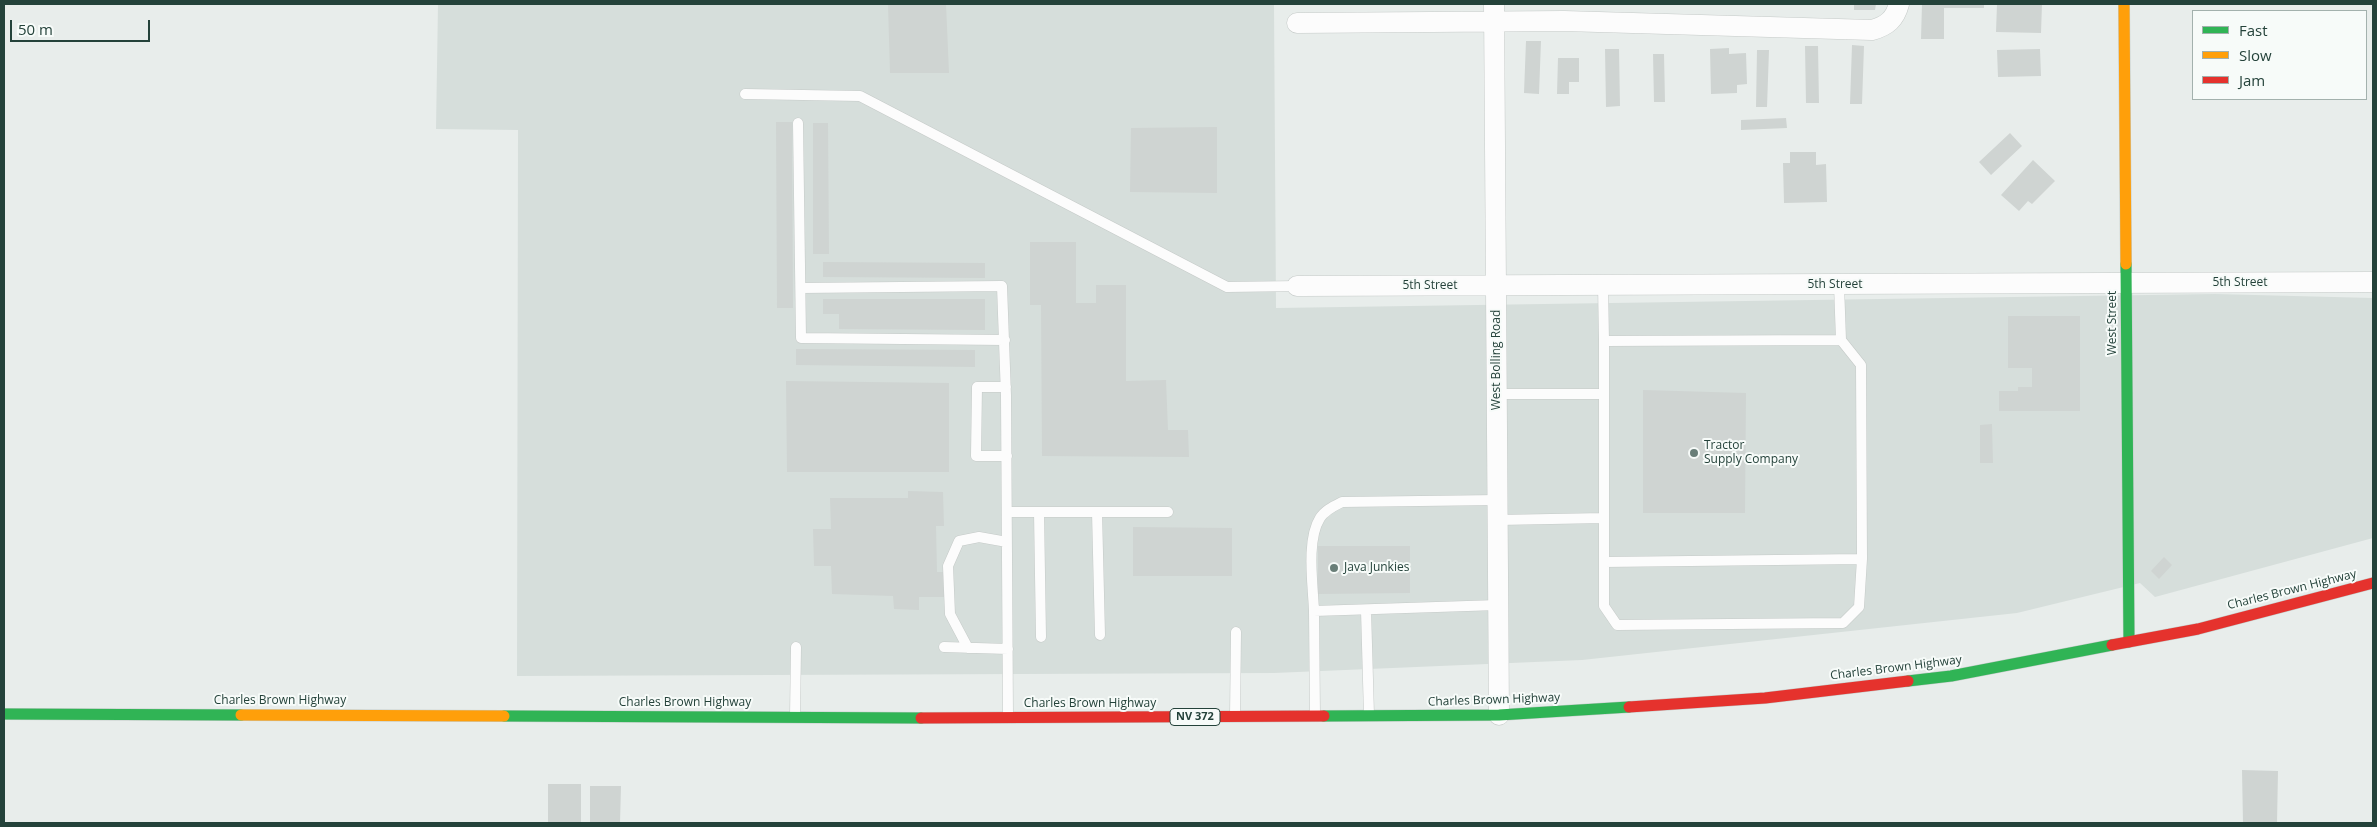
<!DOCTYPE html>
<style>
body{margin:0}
#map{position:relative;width:2377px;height:827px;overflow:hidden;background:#e8edeb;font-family:"Open Sans",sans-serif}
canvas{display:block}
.frame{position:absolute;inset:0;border:5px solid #24423a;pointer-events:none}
.legend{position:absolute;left:2192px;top:10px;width:175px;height:90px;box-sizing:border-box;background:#f7fbf9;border:1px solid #a3b1ad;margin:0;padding:6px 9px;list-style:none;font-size:15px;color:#24423a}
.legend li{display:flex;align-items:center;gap:10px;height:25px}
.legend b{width:25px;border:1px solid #a3b1ad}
.scale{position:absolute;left:10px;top:20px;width:140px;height:22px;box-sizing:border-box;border:2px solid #24423a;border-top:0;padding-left:6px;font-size:15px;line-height:18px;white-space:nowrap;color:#24423a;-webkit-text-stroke:4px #f7fbf9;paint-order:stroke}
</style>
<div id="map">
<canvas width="2377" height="827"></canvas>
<div class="frame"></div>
<ul class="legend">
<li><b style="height:6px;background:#30b455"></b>Fast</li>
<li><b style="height:6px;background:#ff9f0a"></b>Slow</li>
<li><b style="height:6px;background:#e5322d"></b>Jam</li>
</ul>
<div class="scale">50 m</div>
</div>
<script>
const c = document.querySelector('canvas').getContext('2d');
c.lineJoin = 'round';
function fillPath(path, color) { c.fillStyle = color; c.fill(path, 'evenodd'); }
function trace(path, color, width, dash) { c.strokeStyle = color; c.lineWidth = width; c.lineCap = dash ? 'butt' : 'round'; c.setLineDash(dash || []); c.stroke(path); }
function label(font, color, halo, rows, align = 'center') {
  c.font = font + ' "Open Sans",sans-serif'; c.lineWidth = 4; c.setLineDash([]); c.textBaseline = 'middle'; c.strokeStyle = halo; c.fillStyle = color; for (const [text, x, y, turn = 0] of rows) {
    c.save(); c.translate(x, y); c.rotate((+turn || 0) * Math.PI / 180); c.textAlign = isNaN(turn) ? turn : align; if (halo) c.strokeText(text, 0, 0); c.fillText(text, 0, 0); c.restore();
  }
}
const built = new Path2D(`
 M438,4H1274L1276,308L2215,294L2373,298V538L2155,597L2140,583L2017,613L1582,660L1274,673L517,676L518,130L436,129Z`);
const building = new Path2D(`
 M888,4H946L949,73H890Z
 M1854,4H1876L1875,10H1854Z
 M1922,4H1984V8H1944V39H1921Z
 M1997,4H2042L2041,33L1996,32Z
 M1526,41H1541L1539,94L1524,93Z
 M1852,45L1864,46L1862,104H1850Z
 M1805,46H1818L1819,103H1806Z
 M1729,48V54L1746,53L1747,84L1737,85V93L1711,94L1710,49Z
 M1605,49H1619L1620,106L1606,107Z
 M2040,49L2041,76L1998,77L1997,50Z
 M1757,50H1769L1767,107H1756Z
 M1653,54H1664L1665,102H1654Z
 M1558,58H1579V82H1569V94H1557Z
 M1786,118L1787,128L1741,130V120Z
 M776,122H792L793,308H777Z
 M813,123H828L829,254H813Z
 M1217,127V193L1130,192L1131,128Z
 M2010,133L2022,146L1991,175L1979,162Z
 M1790,152H1816V165L1826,164L1827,202L1784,203L1783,163H1790Z
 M2033,160L2055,181L2032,204L2028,201L2019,211L2001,195Z
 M1030,242H1076V303H1096V285H1126V381L1166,380L1168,430H1188L1189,457L1042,456L1041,305H1030Z
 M823,262L985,263V278L823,277Z
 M823,299H985V330L839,329V314H823Z
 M2008,316H2080V411H1999V391H2018V387H2032V368H2008Z
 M796,349L975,350V367L796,365Z
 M786,381L949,383V472H787Z
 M1643,390L1746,393L1745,513H1643Z
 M1992,424L1993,463H1980V425Z
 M908,491L943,492L944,526H936L937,572H943L944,597H919V610L894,609L893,596L832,594L831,566H814L813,529H831L830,498H908Z
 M1133,527L1232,528V576H1133Z
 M1318,546H1410V593L1318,594Z
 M2164,557L2172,565L2159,579L2151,571Z
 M2242,770L2278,771L2277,823H2243Z
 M548,784H581V823H548Z
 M590,786H621L620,823H590Z`);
const lane = new Path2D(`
 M745,94L860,96L1227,287L1297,286
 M798,123L801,338L1005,340
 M1603,285L1604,341L1841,340
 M801,288L1002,286L1006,396L1008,717
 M1006,387H977L976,456H1007
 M1497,394H1604
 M1007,512H1168
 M1039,512L1041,637
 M1097,512L1100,635
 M1604,518V341
 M1498,520L1604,518V606L1617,625L1843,623L1859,607L1862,559L1861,365L1841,340L1839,285
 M1604,562L1862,559
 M1366,610L1369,715
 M1314,611C1313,585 1306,540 1320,518C1325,510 1334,506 1342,502L1498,500
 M944,647L1008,649
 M968,648L950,614L948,566L959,541L979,537L1007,542
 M795,716L796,647
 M1235,716L1236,632
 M1315,716L1314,611L1498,605`);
const street = new Path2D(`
 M1494,4L1499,715
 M1297,23L1564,21L1872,30C1887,26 1895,19 1899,4
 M1297,286L2373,282`);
const fast = new Path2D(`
 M2126,264L2129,642
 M1908,681L1951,676L2112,645
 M4,714L241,715
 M504,716L921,718
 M1324,716L1499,715L1629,707`);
const slow = new Path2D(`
 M2124,4L2126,264
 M241,715L504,716`);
const jam = new Path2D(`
 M2112,645L2198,629L2373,583
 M1629,707L1765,698L1908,681
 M921,718L1324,716`);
const markers = [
 [1694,453,5,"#697e78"],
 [1334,568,5,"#697e78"]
];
const shields = [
 [1195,717,50]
];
const shieldNames = [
 ["NV 372",1195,717]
];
const streetNames = [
 ["5th Street",2240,283],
 ["5th Street",1835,285],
 ["5th Street",1430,286],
 ["West Street",2113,323,-90],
 ["West Bolling Road",1497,360,-90],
 ["Charles Brown Highway",2292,590,-14],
 ["Charles Brown Highway",1896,668,-7],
 ["Charles Brown Highway",1494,700,-2],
 ["Charles Brown Highway",280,701],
 ["Charles Brown Highway",685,703],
 ["Charles Brown Highway",1090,704]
];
const poiNames = [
 ["Tractor",1704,446],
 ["Supply Company",1704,460],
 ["Java Junkies",1344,568]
];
fillPath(built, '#d6dedb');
fillPath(building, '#cfd4d2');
trace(lane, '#c5cac8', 11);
trace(street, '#c5cac8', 21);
trace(fast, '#c3cbc8', 12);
trace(slow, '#c3cbc8', 12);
trace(jam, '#c3cbc8', 12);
trace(lane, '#fcfcfc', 10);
trace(street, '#fcfcfc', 20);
trace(fast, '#30b455', 11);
trace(slow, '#ff9f0a', 11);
trace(jam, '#e5322d', 11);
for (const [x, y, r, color] of markers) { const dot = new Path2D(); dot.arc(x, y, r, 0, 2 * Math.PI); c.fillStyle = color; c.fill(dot); trace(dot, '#f7fbf9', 2); }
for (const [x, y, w] of shields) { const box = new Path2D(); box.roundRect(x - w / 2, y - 8.5, w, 17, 4); c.fillStyle = '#f7fbf9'; c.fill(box); trace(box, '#24423a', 1); }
label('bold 11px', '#24423a', null, shieldNames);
label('12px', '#24423a', '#f7fbf9', streetNames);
label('12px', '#24423a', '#f7fbf9', poiNames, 'left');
</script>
